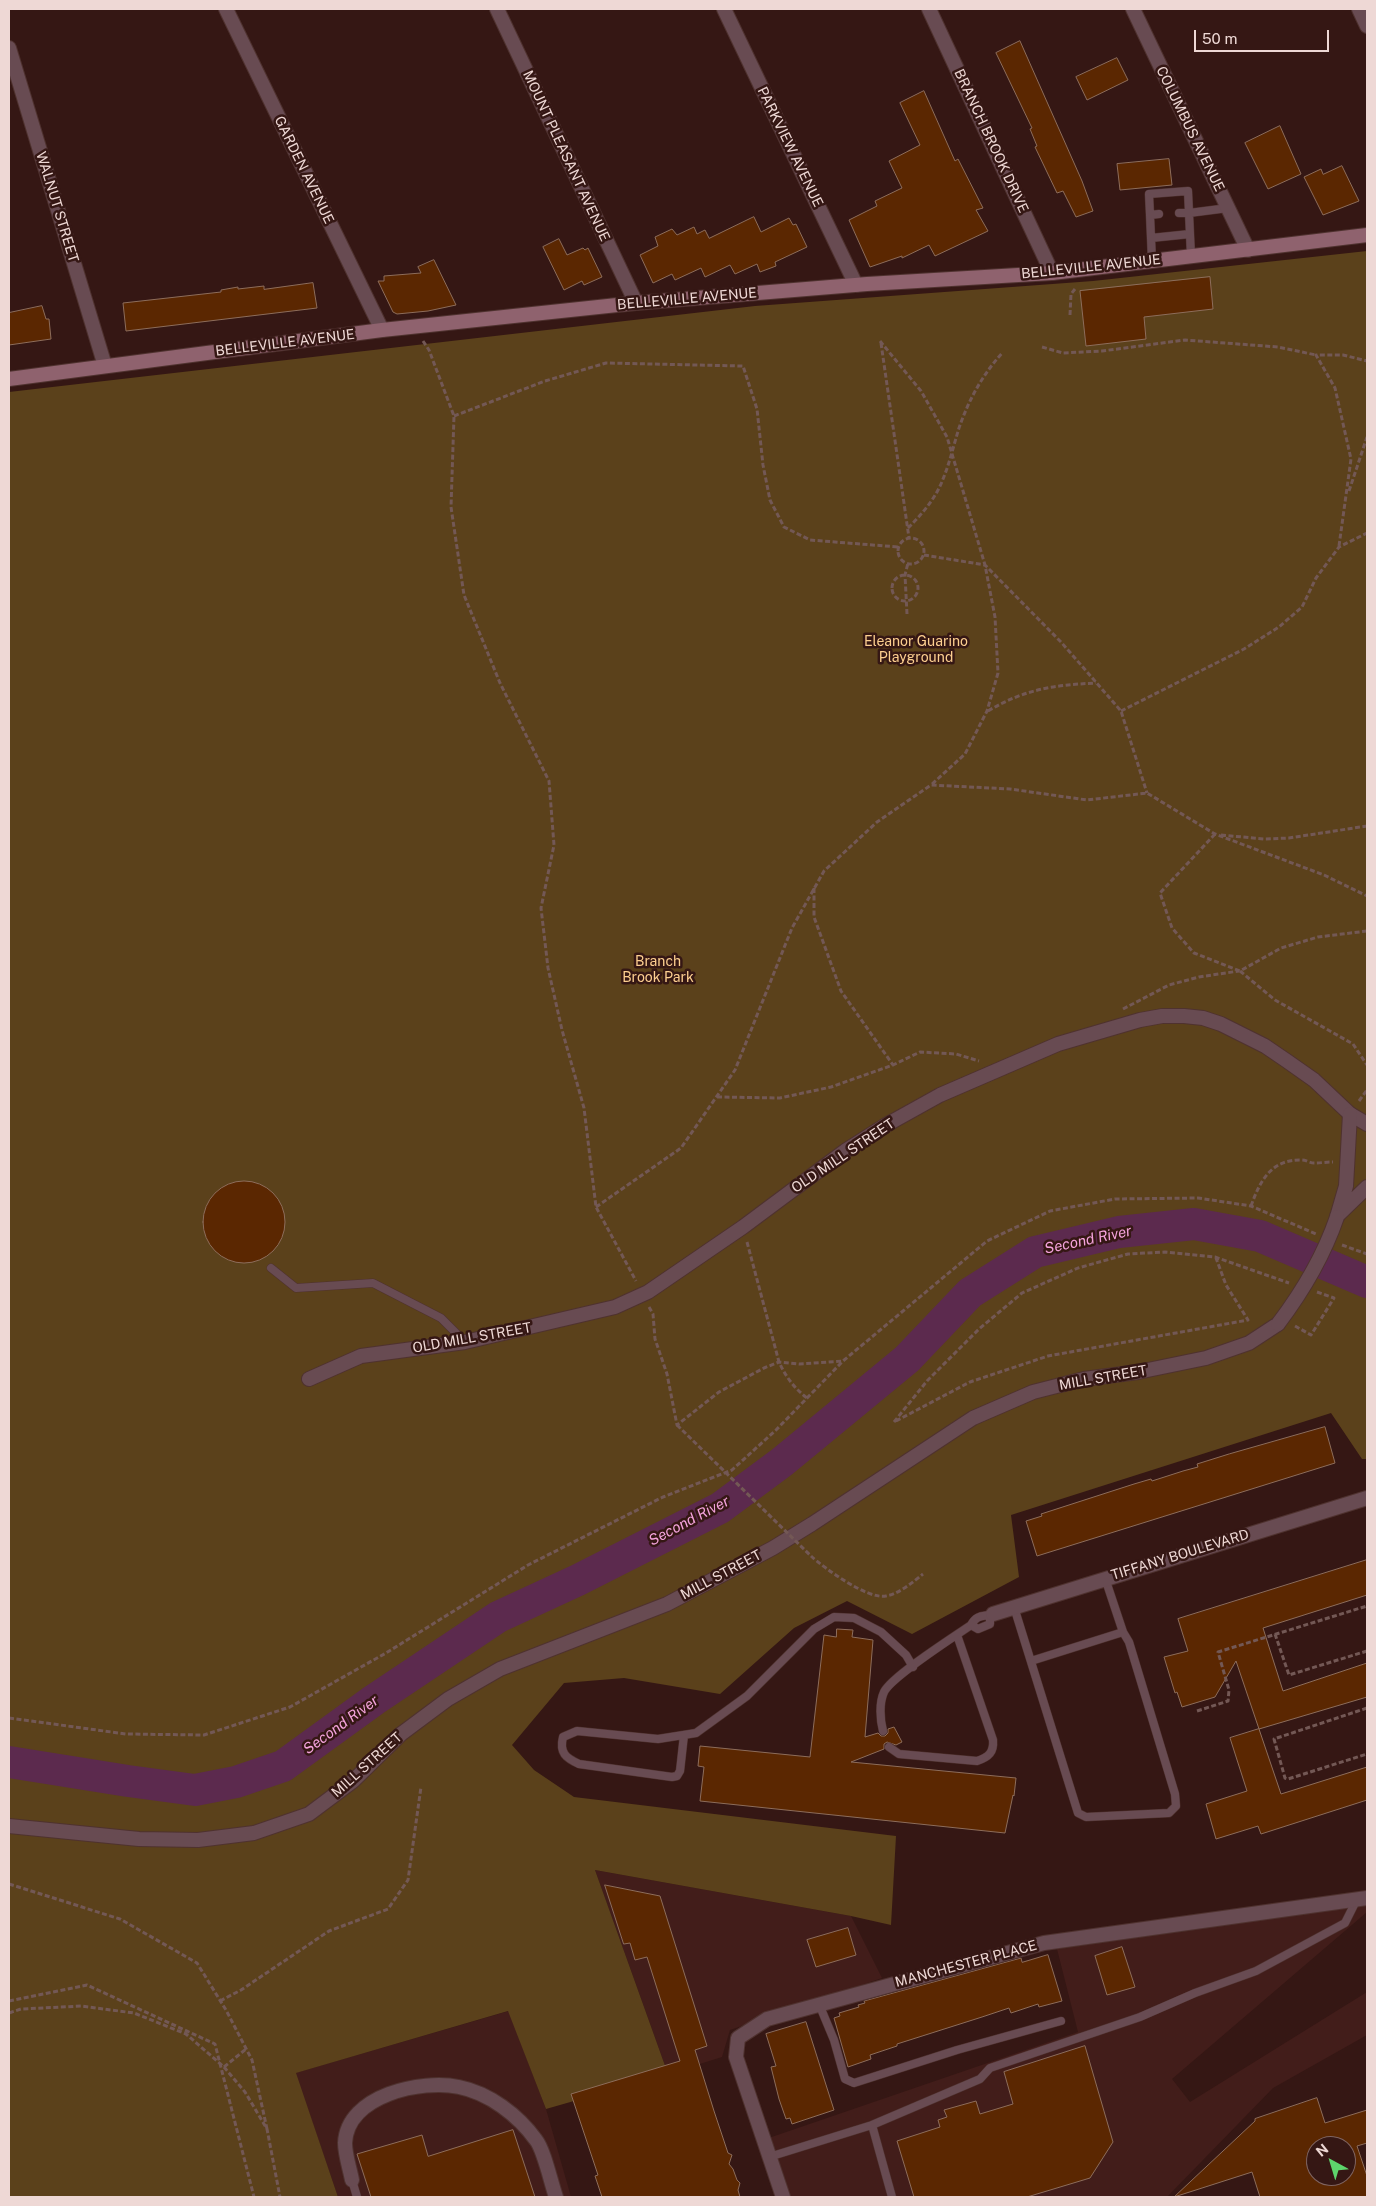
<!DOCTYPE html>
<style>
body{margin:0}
#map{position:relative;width:1376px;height:2206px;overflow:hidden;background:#351714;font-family:"Public Sans",sans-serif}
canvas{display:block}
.frame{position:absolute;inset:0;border:10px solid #eed8d5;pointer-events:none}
.north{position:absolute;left:1306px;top:2136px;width:50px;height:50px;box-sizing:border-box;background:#351714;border:1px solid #7f6461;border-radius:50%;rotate:321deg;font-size:14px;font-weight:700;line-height:20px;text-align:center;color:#eed8d5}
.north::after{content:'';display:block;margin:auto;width:18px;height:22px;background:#5ed56c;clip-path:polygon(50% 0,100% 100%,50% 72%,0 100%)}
.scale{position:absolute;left:1194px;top:30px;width:135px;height:22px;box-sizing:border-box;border:2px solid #eed8d5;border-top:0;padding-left:6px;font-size:15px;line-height:18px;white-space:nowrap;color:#eed8d5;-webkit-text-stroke:4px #351714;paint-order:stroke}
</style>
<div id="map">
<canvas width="1376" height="2206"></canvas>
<div class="frame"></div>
<div class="north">N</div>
<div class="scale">50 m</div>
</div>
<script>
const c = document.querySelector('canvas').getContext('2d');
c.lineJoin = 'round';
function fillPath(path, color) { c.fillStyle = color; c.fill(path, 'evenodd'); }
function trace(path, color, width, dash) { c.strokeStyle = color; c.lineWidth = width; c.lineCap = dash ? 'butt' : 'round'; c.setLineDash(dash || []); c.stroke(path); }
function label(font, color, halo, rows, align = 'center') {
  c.font = font + ' "Public Sans",sans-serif'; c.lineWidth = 5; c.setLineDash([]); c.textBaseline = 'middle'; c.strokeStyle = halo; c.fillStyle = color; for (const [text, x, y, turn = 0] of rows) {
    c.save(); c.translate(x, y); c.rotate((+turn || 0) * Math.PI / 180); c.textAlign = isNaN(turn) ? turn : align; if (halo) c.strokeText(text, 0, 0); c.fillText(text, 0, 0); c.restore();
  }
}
const built = new Path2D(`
 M595,1870L851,1916L882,1978L730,2030L722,2057L668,2074Z
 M1367,1905V1912L1172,2079L1190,2102L1367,1992V2035L1273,2088L1167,2197H779L760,2141L1078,2032L1057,1949Z
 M509,2011L546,2109L571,2197H338L295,2073Z`);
const green = new Path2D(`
 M1367,251V1459H1362L1331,1413L1011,1515L1019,1577L912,1634L847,1601L794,1628L720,1694L624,1678L564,1683L512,1745L534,1770L574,1797L896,1836L891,1925L851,1916L595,1870L668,2074L546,2109L508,2011L296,2073L338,2197H9V392L755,306L1093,281Z`);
const river = new Path2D(`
 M9,1762L128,1781L195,1790L236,1782L283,1766L374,1700L498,1617L578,1580L720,1508L782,1462L907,1359L970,1293L1035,1252L1119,1232L1194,1224L1260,1236L1367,1282`);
const building = new Path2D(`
 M1020,41L1082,181L1093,211L1076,217L1063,191L1057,193L1035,147L1037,146L1030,129L1032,128L996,53Z
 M1117,58L1128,80L1087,100L1076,77Z
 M924,91L955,161L958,159L983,208L976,210L988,231L935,256L929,245L902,258V256L870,267L849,220L877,206L875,201L902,188L889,161L920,145L900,103Z
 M1280,126L1301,174L1268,189L1245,143Z
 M1169,159L1172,185L1120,190L1117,164Z
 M1342,166L1359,201L1323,215L1304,177L1321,169L1323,174Z
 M754,217L761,232L789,218L793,225L796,224L807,247L775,262L776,266L760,272L757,264L735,274L730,265L705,277L701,268L675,280L672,274L653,283L640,255L658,246L655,237L672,229L677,235L694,227L697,234L705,230L709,238Z
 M559,239L567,255L583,248L585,250L588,248L602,277L584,285L582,281L564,290L543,247Z
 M434,260L456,305L428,311L397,314L393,312L378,281H384V276L421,273L418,267Z
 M1210,277L1213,309L1144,317L1146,339L1086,346L1080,291Z
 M313,283L317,308L126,331L123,303L221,292V290L238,287V289L264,286V289Z
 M42,306L46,319H49L51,339L9,345V313Z
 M203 1222a41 41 0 1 1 82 0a41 41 0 1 1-82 0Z
 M1325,1427L1335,1463L1037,1556L1026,1521L1042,1516L1041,1514L1134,1484L1151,1479L1152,1481L1183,1471L1198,1467L1197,1464L1229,1454Z
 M1367,1560V1595L1263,1628L1283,1691L1367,1663V1697L1259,1729L1236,1661L1215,1697L1182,1707L1177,1692L1175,1693L1164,1657L1188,1651L1178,1619Z
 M837,1629L853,1630L852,1637L873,1640L865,1737L878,1733L881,1736H885L888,1733V1729L894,1727L902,1742L896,1745L887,1742L884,1744V1749L851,1762L1016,1778L1014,1796L1013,1795L1005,1833L700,1801L704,1767L698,1766L700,1746L810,1757L824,1635L836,1637Z
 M1259,1729L1281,1794L1367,1767V1800L1261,1834L1258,1826L1216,1839L1206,1804L1247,1791L1230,1738Z
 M605,1885L660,1896L707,2046L695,2050L714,2111L728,2153L732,2155L729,2164L733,2169L737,2180L740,2183L738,2190L740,2197H602L595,2176L598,2175L571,2094L680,2061L647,1957L635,1960L630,1943L624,1944Z
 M848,1928L856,1955L816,1967L807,1940Z
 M1122,1947L1135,1987L1107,1995L1095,1956Z
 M1048,1955L1062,2001L1039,2007L1038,2004L1011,2013L1009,2008L982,2017L897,2044V2046L870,2055L871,2059L848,2067L834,2018L840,2016L839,2013L859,2007L858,2005L865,2003L864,2001L1021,1958L1022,1962Z
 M806,2022L834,2110L792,2124L790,2118L786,2119L779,2099L771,2067L776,2066L766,2034Z
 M1085,2046L1113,2142L1090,2178L1027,2197H914L897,2141L940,2127L938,2120L947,2117L944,2110L976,2101L980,2114L1013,2104L1004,2072Z
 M1317,2098L1325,2123L1367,2110V2143L1357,2146L1367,2176V2197H1260L1252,2172L1174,2197L1255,2121V2119ZM1316,2146H1346V2176H1316Z
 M513,2130L535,2197H371L357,2154L422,2135L428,2156Z`);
const path = new Path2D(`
 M1070,315L1071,294L1075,289
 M423,341L429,350L454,416L451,507L464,595L500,683L549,781L554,845L541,908L548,968L562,1030L584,1108L596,1207L636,1281
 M880,341L921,391L947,437L985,565L995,617L998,673L987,711L965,754L931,785
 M881,343L909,538
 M1042,347L1063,353L1102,351L1185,340L1278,347L1316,355
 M454,416L545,381L606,363L743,366L757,409L763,465L770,500L784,527L810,540L898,547
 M1349,491L1367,437
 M908,528C922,514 936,498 943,479C950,462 954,444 959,428C969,399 983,374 1003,352
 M898 551a13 13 0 1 1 26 0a13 13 0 1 1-26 0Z
 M1339,546L1351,459L1335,388L1316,355H1343L1367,361
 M924,555L985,565L1061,642L1121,711L1147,793
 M892 588a13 13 0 1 1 26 0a13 13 0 1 1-26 0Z
 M907,614L905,575L908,563
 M988,711C1025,689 1054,685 1096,683
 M1121,711L1244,649L1279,627L1302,607L1316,578L1339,547L1367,533
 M1215,834L1160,893L1172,928L1194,953L1240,971
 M1221,835L1264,839L1289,838L1367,826
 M814,888V917L841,991L893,1065
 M1367,931L1318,937L1281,948L1240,971L1275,1000L1353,1044L1367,1065
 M1123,1009L1169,985L1199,977L1239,971
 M717,1097L780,1098L831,1087L893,1065L920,1052L956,1054L979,1061
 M1359,1101L1367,1090
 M1251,1206C1260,1181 1271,1159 1302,1160C1306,1160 1310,1163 1314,1163C1320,1163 1327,1162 1333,1162
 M596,1207L681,1148L735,1070L792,928L824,871L877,822L931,785L1010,789L1087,800L1147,793L1215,834L1324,875L1367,896
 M747,1242L779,1362C786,1377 794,1388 807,1398
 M1342,1245L1367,1254
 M649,1307L653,1314L655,1339L667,1374L677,1425L719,1392L764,1368L779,1362L799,1364L843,1361
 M1295,1326L1311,1335L1334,1298L1317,1292
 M896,1421L970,1382L1048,1356L1248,1320L1226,1285L1216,1258
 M894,1422L927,1381L979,1329L1022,1293L1078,1268L1128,1254L1165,1252L1215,1257L1289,1283
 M811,1556C824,1568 868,1600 886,1596C899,1594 913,1582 923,1574
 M1275,1634L1289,1675L1367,1651
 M1367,1708L1274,1739L1285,1778L1288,1779L1367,1754
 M1197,1711L1228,1701L1229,1690L1218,1652L1367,1606
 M9,1718L126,1734L204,1735L290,1707L386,1653L528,1565L663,1497L732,1470L776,1430L843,1361L987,1241L1050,1211L1115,1199L1198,1198L1251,1206L1316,1234
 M9,1884L120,1919L197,1963L226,2010L252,2060L267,2129
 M9,2001L87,1985L215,2044L254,2197
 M220,2001L241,1990L329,1931L388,1909L408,1880L421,1787
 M9,2013L21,2009L81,2006L134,2013L186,2034L224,2067L245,2092L267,2129L280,2197
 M224,2067L246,2049`);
const service = new Path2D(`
 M1150,215L1149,194L1188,191L1189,213H1179
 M1151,238L1150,215L1159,214
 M1191,256L1189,213L1228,208
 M1152,261L1151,238L1190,234
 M271,1268L296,1288L373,1283L441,1318L465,1342
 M1014,1607L1078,1813L1086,1817L1169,1813L1176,1806L1175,1794L1129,1642L1123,1632L1105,1578
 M971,1625L978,1629L990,1624V1616
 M1031,1661L1123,1632
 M883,1731C880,1719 879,1703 884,1692C892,1676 954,1637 971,1625C977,1614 983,1617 993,1614
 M684,1735L680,1771L677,1776L672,1777L579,1764C566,1758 559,1753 563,1737L577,1731L658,1739L696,1733L747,1696L814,1629L834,1617L854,1618L881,1632L906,1655L913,1667
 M889,1747L899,1754L977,1761C989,1757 994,1752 993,1740L957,1635
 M819,2004L834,2040L845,2079L854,2083L957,2050L1061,2021
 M769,2157L872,2125
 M352,2180L357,2197
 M892,2197L872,2125L980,2079L990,2068L1140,2017L1195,1993L1256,1971L1345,1923L1357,1899`);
const minor = new Path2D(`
 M226,9L382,330
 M497,9L636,303
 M724,9L856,285
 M929,9L1052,273
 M1133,9L1248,250
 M1359,9L1367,26
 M9,48L105,366
 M309,1379L361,1356L465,1342L615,1307L648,1292L743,1227L845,1151L886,1125L940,1095L1058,1044L1140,1020L1162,1016H1184L1203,1018L1221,1024L1265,1046L1287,1061L1314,1080L1350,1114L1367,1124
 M993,1614L1367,1498
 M352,2180C350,2169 345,2155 345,2143C347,2095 422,2079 459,2087C489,2093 518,2115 536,2140C544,2150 551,2183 556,2197
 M783,2197L736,2057L738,2038L767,2019L1044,1943L1367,1898`);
const tertiary = new Path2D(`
 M1337,1216L1367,1187
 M1337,1217L1346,1186L1350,1114
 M9,1826L139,1839L198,1840L254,1833L309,1814L353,1781L401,1734L448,1699L500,1669L667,1604L773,1548L812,1524L973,1418L1033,1392L1084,1379L1138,1372L1206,1358L1249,1343L1278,1324`);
const secondary = new Path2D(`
 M9,379L382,330L636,303L867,284L1052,273L1367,235`);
const pathBridge = new Path2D(`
 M677,1425L811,1556`);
const tertiaryBridge = new Path2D(`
 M1278,1324C1303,1291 1324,1255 1337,1217`);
const streetNames = [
 ["COLUMBUS AVENUE",1190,129,64],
 ["BRANCH BROOK DRIVE",991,141,65],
 ["PARKVIEW AVENUE",790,147,64],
 ["MOUNT PLEASANT AVENUE",566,156,65],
 ["GARDEN AVENUE",304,170,64],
 ["WALNUT STREET",57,207,73],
 ["BELLEVILLE AVENUE",1091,267,-6],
 ["BELLEVILLE AVENUE",687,299,-5],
 ["BELLEVILLE AVENUE",285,343,-7],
 ["OLD MILL STREET",843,1156,-34],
 ["OLD MILL STREET",472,1338,-10],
 ["MILL STREET",1103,1378,-10],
 ["TIFFANY BOULEVARD",1180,1555,-17],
 ["MILL STREET",721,1575,-28],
 ["MILL STREET",367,1765,-42],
 ["MANCHESTER PLACE",966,1964,-15]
];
const parkNames = [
 ["Eleanor Guarino",916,642],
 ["Playground",916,658],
 ["Branch",658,962],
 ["Brook Park",658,978]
];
const waterNames = [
 ["Second River",1088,1240,-12],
 ["Second River",689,1521,-28],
 ["Second River",341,1725,-36]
];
fillPath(built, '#421d1a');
fillPath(green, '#5b411b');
trace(river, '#5c2a4e', 32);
fillPath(building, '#5b2701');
trace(building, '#8d6d5b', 1);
trace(service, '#4f322f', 9);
trace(minor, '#4f322f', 16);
trace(tertiary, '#4f322f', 16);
trace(secondary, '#4f322f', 16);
trace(path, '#735855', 3, [5, 2.5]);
trace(service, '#684b52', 8);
trace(minor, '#684b52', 14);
trace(tertiary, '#684b52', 14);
trace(secondary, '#8f626e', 14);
trace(tertiaryBridge, '#4f322f', 16, []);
trace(pathBridge, '#735855', 3, [5, 2.5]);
trace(tertiaryBridge, '#684b52', 14);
label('14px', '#eed8d5', '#351714', streetNames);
label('14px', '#fdcf90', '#351714', parkNames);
label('italic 15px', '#f4a3dc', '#351714', waterNames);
</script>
